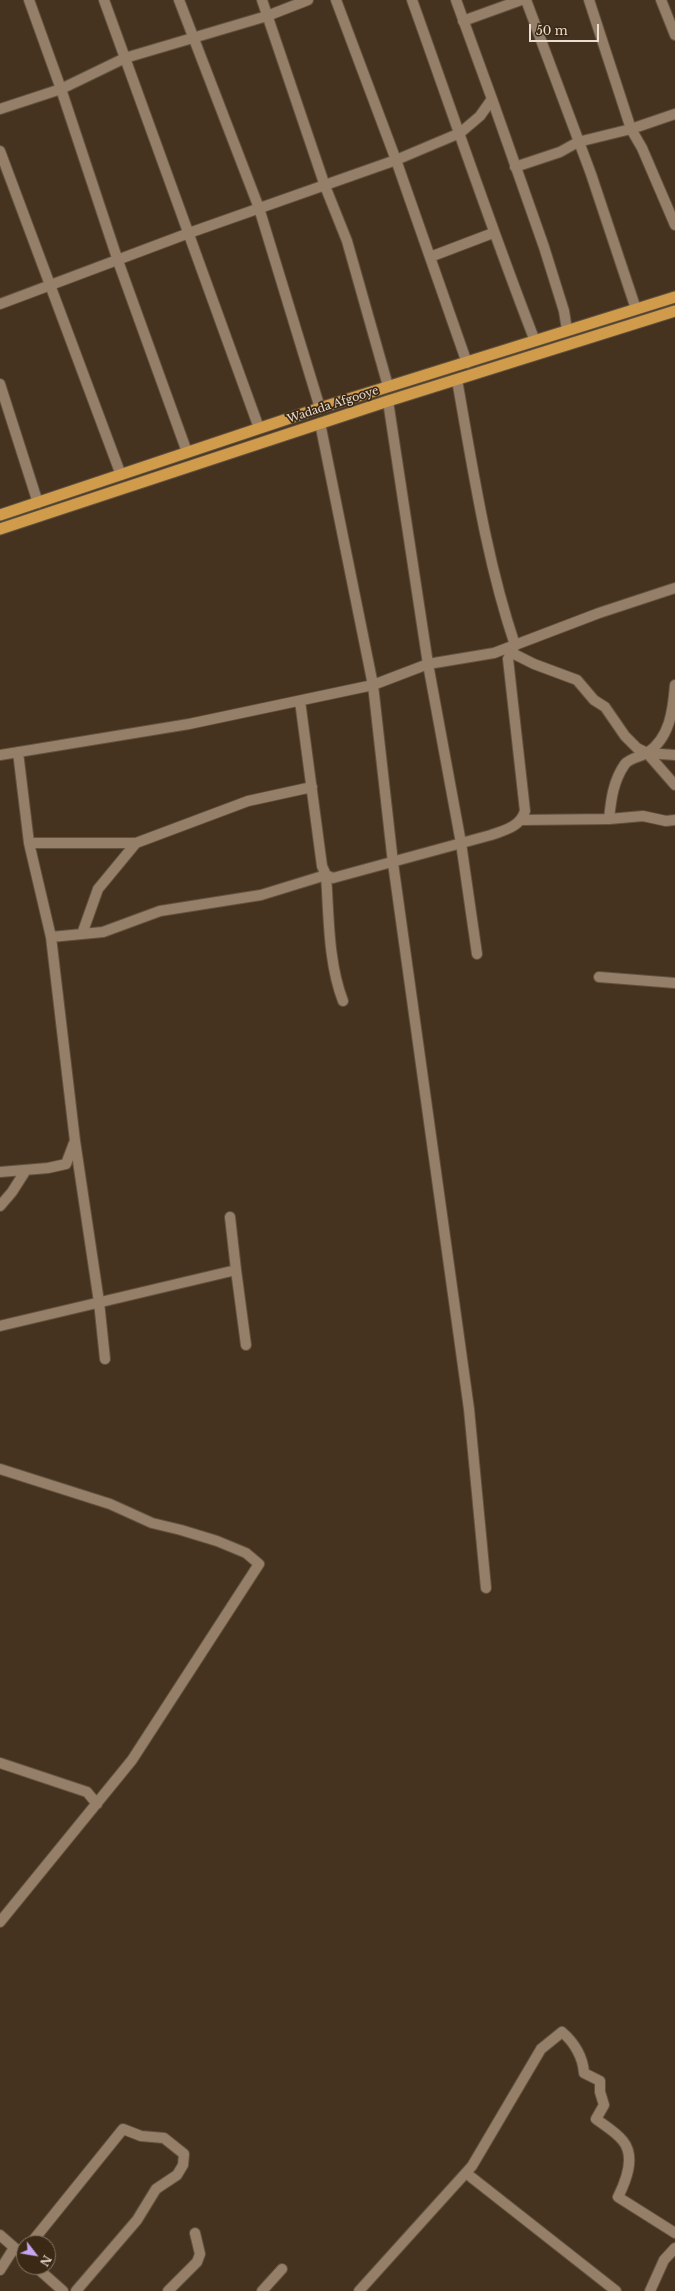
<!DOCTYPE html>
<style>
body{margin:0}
#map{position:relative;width:675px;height:2291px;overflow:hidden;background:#46331f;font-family:"Libre Baskerville",serif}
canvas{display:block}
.north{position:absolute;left:16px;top:2235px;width:40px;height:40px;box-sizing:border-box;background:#3b2915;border:1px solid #817161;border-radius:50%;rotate:121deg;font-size:11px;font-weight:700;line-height:16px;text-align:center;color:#eaded2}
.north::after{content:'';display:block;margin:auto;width:14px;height:18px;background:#c8a5ee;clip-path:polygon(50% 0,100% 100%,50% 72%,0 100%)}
.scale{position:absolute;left:529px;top:24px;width:70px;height:18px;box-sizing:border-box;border:2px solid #eaded2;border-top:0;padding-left:5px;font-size:12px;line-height:14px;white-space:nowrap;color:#eaded2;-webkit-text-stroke:3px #3b2915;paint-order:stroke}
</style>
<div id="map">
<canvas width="675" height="2291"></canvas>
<div class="north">N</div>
<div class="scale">50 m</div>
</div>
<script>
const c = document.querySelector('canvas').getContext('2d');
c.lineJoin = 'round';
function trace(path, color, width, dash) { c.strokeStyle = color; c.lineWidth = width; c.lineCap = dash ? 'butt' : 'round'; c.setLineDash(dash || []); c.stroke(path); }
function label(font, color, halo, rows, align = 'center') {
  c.font = font + ' "Libre Baskerville",serif'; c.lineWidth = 3.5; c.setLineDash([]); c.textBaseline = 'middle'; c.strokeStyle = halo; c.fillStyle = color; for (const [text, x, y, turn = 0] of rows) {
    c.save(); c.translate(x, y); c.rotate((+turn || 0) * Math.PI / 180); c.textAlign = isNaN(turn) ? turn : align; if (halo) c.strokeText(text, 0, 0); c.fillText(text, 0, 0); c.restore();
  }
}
const minor = new Path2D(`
 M29,0L61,89L118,261L187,452
 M104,0L259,428
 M179,0L259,208L320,408
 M262,0L325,186L347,241L388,386
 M336,0L396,160L467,363
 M412,0C453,114 491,228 535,341
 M526,0L591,174L636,309
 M589,0L631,129L642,148L675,225
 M661,0L675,35
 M463,21L521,0
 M492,99L544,247L564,311L567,330
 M0,109L61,89L125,58L267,16L308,0
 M0,151L121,475
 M515,167L560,152L578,142L631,129L675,114
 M430,257L493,233
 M0,304L189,233L396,160L460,133L480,116L492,99L456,0
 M0,384L38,503
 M388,401L428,664L461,843L477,954
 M320,423L373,685L393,863L469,1409L486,1588
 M510,652L534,664L577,680L594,700L605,707L625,736L637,748L647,753L675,755
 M300,701L322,866L326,875L333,878L491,835C505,830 520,827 525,811L508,659L515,645C486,559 473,469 457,380
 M18,752L29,843L51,937L75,1141L99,1302L105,1359
 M647,753L675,785
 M0,755L189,724L373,685L428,664L494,653L599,613L675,588
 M609,819L643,816L666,821L675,820
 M522,820L609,819C611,800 613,781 625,764C630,758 640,757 647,753C670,738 673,710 675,685
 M29,843H136L248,801L312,787
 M82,934L98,889L136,843
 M51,937L103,932L160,911L261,895L326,875C329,916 328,962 343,1001
 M599,977L675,983
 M0,1172L48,1168L66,1164L74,1143
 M0,1206L12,1192L26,1170
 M230,1217L236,1270
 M0,1326L236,1270L246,1345
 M0,1469L110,1504L152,1523L181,1530L217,1541L246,1553L259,1564L132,1760L0,1922
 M0,1763L87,1792L97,1804
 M466,2173L616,2291
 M0,2235L24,2256
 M31,2243L123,2129L141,2136L164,2138L184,2154L183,2165L177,2175L156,2189L137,2220L76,2291
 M36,2267L63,2291
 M0,2270L14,2248
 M168,2291L197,2262L200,2254L195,2233
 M262,2291L282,2269
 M359,2291L472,2166L541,2049L562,2032C574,2042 583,2057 584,2073L600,2081V2092L604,2105L596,2119C604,2125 616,2132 623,2141C636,2157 626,2181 618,2197L675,2233
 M650,2291L664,2260L675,2248`);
const trunk = new Path2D(`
 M0,515L320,408L675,297
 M0,529L388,401L675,311`);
const streetNames = [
 ["Wadada Afgooye",333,405,-18]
];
trace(minor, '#61523f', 12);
trace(trunk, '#61523f', 13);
trace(minor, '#957f68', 10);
trace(trunk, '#d09b4a', 11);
label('11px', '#eaded2', '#3b2915', streetNames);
</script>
